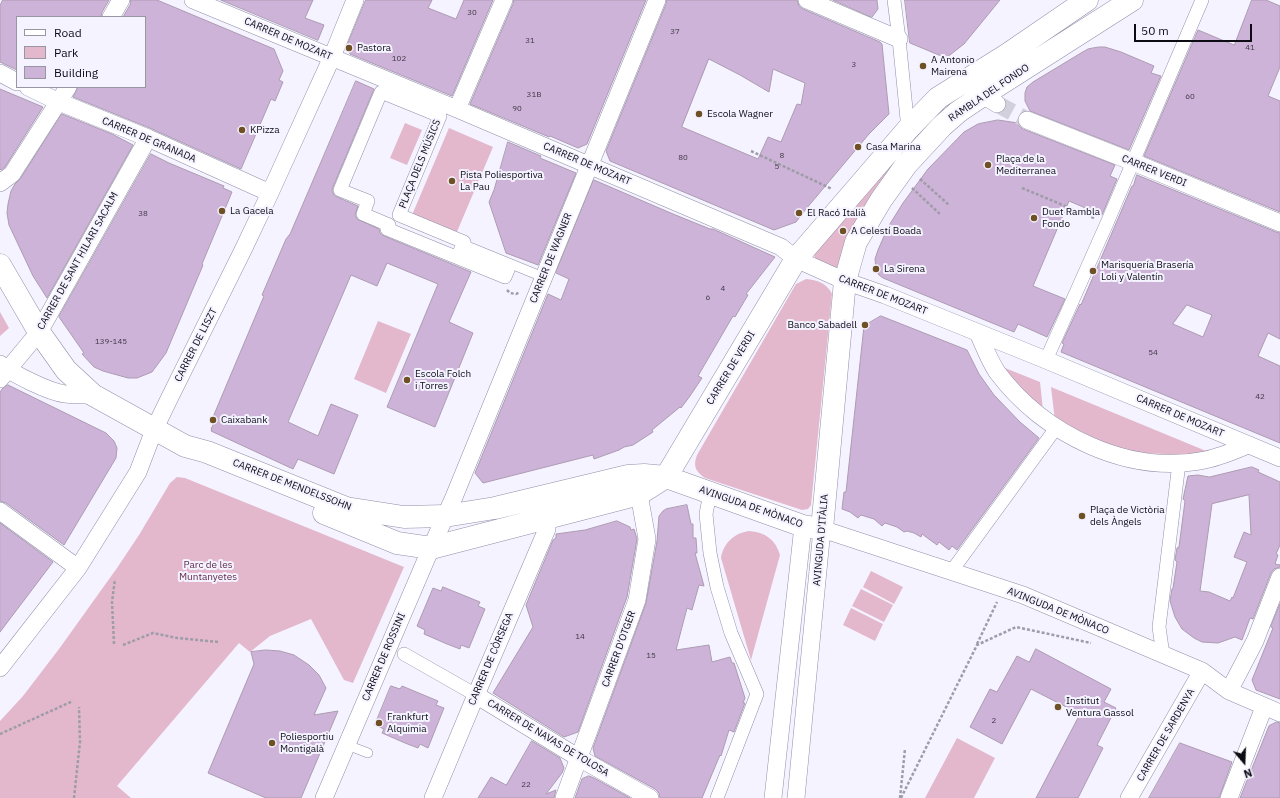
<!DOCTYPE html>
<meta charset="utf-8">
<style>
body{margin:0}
#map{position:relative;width:1280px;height:798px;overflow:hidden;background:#f4f3ff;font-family:"IBM Plex Sans",sans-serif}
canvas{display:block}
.legend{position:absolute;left:16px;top:16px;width:130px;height:72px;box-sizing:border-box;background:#f4f3ff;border:1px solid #9897a1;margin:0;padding:5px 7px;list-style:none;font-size:12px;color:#0d0c15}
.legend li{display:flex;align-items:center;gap:8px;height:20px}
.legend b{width:20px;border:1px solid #9897a1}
.north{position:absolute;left:1224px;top:742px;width:40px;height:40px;-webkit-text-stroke:3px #f4f3ff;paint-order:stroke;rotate:161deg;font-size:11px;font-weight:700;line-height:16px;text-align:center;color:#0d0c15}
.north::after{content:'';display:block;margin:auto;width:14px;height:18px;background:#0d0c15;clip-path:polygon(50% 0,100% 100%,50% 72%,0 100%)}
.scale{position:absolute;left:1134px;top:24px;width:118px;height:18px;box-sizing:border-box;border:2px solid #0d0c15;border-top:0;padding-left:5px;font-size:12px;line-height:14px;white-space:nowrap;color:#0d0c15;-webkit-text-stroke:3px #f4f3ff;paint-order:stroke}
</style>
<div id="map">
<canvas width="1280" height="798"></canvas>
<ul class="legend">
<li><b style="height:5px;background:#fff"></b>Road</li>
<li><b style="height:11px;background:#e3b8cd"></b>Park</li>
<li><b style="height:11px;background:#ceb3d8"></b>Building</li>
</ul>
<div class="north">N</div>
<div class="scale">50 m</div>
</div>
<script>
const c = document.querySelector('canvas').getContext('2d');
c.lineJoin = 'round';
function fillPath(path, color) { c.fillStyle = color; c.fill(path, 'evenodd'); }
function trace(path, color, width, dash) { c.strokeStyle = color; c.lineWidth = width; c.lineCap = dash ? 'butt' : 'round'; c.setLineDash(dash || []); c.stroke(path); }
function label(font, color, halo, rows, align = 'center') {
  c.font = font + ' "IBM Plex Sans",sans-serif'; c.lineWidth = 4; c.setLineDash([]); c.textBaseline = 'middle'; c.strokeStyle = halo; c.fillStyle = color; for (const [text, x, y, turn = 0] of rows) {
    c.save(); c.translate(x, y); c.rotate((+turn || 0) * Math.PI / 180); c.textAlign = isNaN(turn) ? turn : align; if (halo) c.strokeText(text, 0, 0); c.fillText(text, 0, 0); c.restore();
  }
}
const green = new Path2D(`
 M941,107L947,111L838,272L816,264L814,254Z
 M405,123L422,130L407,165L390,158Z
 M449,128L493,147L456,234L412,215Z
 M806,279C817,280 827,283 832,294L811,505L808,509L802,510L705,478C695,471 693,466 697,455L796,284Z
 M0,312L9,328L0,336Z
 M378,321L411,334L386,393L354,379Z
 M1000,366L1040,382L1043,410Z
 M1051,387L1211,453L1200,456L1127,452L1055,421Z
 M177,477L185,478L404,567L353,683L344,680L311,619L270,636L250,652L239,643L117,786L131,798H0V721L23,696L59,649L117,568L139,535L170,483Z
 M749,531C765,532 776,540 780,555L751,660L721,558C723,544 734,533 749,531Z
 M871,571L903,587L894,604L863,587Z
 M861,589L893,605L884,622L852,606Z
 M851,608L883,624L875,641L843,625Z
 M957,738L995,758L974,798H925Z`);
const building = new Path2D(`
 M3,0H109L102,12L101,17H17V70L0,62V6Z
 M131,0H157L274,49L283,71L279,80L283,82L275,101L271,99L241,169L152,129L73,97L78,87H145V17H123L130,5Z
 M221,0H313L305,18L324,25L318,40Z
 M366,0H432L428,8L456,19L464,0H493L452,96L350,54L347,46Z
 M514,0H646L587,144L578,148L550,136L549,137L470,104L513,4Z
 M667,0H797L799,6L803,9L880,42L882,44L889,114L869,134L806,209L796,222L774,230L610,161L606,151L666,4ZM709,59L740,75L769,92L773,69L805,83L801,105L797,104L781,142L768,137L758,159L682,127Z
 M833,0H877L878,9L872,17Z
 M905,0H1000L964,44L946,58L910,43Z
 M1252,0H1266L1280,6V67L1268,96L1280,101V212L1144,156L1198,30L1234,45Z
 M1099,47H1105L1121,52L1154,66L1151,73L1161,76L1129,150L1030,111L1025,101V93L1027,87L1033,82L1081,53L1088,49Z
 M356,81L374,89L333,187L332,191L334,195L337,197L358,206L355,215L357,219L379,229L380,233L384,236L471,272L449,322L473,333L435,427L387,407L438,284L387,263L377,286L351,275L288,422L318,436L331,404L358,415L334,474L298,459L293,469L211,431L212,429H211L213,425V417L264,296L262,295L286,239L290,234Z
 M0,89L43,107L5,167L1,170L0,169Z
 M62,114L112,134L133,145L47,298L33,276L9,225L7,213L8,204L11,191L15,184L20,179Z
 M998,120L1018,123L1019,126L1023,129L1115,165L1110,176L1117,179L1102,215L1069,201L1033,286L1065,299L1047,337L1018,324L1014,332L883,278L879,275L876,271L875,259L878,250L888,227L903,203L928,169L964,132L978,124Z
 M508,142L541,156L540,158L576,173L538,265L506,253L489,202L494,190Z
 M151,154L169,163L224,186L223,188L232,192L202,264L203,265L166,353L152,372L137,378H128L103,371L94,367L82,354L84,353L59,317Z
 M1137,175L1276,232L1280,233V339L1268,333L1258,356L1280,366V443L1061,352L1064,344L1062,343L1080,304L1081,305L1132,186H1133ZM1187,305L1212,315L1203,337L1173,324Z
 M594,180L673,214L710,229H713L775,257L746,294L748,295L735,317L733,316L698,376L702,378L690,396L681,408L680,407L652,430L653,432L633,445L624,447L619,450L594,459L593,455L483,483L475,473L548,294L561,300L569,279L556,273Z
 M881,316L967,350L979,374L994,395L1020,422L1039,438L957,550L952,546L949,550L939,542L937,545L922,534L921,537L914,533L907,531L904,532L897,527L885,523L882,526L874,519L861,515L858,518L850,512L842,509L844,492H846L864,326Z
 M8,385L106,433L114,441L117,448L116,458L64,545L6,503L0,501V392L3,388Z
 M1252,467L1259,470L1258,472L1280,482V545L1276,554L1278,555L1275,564L1280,565V567L1274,569L1271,573L1253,619L1250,618L1242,640L1235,637L1218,643L1202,642L1194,638L1182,629L1175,617L1170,601L1172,589L1173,588L1177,562L1175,560L1177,548L1179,547L1185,501L1183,499L1188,476L1198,475L1209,477ZM1249,495L1251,535L1244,532L1234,557L1247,562L1233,598L1232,597L1230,601L1209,592L1200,591L1212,504Z
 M687,505L691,524H693V538H696L697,553H695L704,586L699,585L692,610L687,608L676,650L709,645L712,662L730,657L732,663H734L745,698L743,703H745L734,732L729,730L721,756L720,755L702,798H660L659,793L655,789L595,756L593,748L646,603L657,541L659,516L663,511L666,509Z
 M617,521L630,527L631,530L634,529L637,539L627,597L578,732L564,737L493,693L533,627L526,605L553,540L556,538V534L585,530Z
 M0,523L53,562L0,632Z
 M443,587L480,602L478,606L485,609L469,648L461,645L460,649L447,644L424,634L425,630L417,626L433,588L441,591Z
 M1280,604V699L1256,690L1252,680L1273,628L1271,627Z
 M1036,649L1111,689L1104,702L1116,708L1097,745L1103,748L1078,798H1036L1080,714L1031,689L1002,744L970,727L990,689L997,692L1017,656L1029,662Z
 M266,650L280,651L294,655L309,665L319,675L326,688L314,715L338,711L301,798H266L208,773L254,664L251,652Z
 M391,686L400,689L402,686L438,701L436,705L444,708L428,748L420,744L418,748L405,743L382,733L384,729L375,725Z
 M1277,722L1280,723V798H1240L1269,726Z
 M532,741L560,758L564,768L562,773L546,794L556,790L554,798H478L491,777L506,785Z
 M1180,743L1232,762L1219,798H1149Z
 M589,776L594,778L630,798H575L582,779Z`);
const minorTunnel = new Path2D(`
 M997,104L1027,120`);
const path = new Path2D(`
 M751,151L832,189
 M920,179L949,205
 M912,188L941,215
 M1022,188L1094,218
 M507,290L510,293L516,294L520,292
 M114,644L112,602L115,579
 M977,644L997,602
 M123,645L153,633L177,638L219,642
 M0,734L73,701
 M74,798L80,742L79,707
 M900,798L905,749
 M901,798L977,645L1016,627L1091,643`);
const service = new Path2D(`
 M467,246L543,277
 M347,745L368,753`);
const pedestrian = new Path2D(`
 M894,0L899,39L908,129
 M381,92L440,116L399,215L464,242L460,251L508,270L505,277L387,229L389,225L363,214L368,201L340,190Z
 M1046,360L1107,223L1202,0
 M710,493L706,514L710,553L717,587L731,633L757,694L717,798
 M951,572L1056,428
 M404,654L476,695
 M1163,655L1159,627L1179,463`);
const minor = new Path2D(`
 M193,0L457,109L781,247L796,259L845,281L885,295L1046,360L1280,458
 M807,0L899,39
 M111,17L121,0
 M0,73L17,82
 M28,87L59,102L148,138L270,193
 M976,88L983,95L997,104
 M457,109L504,0
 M1027,120L1133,162L1280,223
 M0,183L12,174L68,87
 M978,333C984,346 989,360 997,372C1043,434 1128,476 1205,460C1220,457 1234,451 1248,445
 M0,364C13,374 49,392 65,394C74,395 84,395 93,395
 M0,379L39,332L148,138
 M0,511L78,568
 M0,668L78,568L138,472L154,430L169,399L244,248L270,193L332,57L355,0
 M1229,691L1255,641L1280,577
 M476,695L579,758L650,798
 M324,798L431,548L454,497L657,0
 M433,798L476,695L547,529L545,519
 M564,798L637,600L647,539L639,494
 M773,798L803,526
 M796,798L822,529L1023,595L1202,671L1229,691L1280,713
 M1129,798L1202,671
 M1229,798L1264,707`);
const tertiary = new Path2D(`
 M0,265L39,332L66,370L93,395L185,446L207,452L346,508L404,517L445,516L495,508L628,476L644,475L666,477L803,526L822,529L845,281L856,242L881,200L906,165L942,126L958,112L983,95L1132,0
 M324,513L397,543L431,548L639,494L666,477L796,259L908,129L938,98L1008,54L1087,0`);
const markers = [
 [349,48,4,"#6e5024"],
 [923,66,4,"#6e5024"],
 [699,114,4,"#6e5024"],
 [242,130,4,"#6e5024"],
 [858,147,4,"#6e5024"],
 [988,165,4,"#6e5024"],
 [452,181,4,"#6e5024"],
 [222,211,4,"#6e5024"],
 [799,213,4,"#6e5024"],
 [1034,218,4,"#6e5024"],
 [843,231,4,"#6e5024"],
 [876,269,4,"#6e5024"],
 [1093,271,4,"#6e5024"],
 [865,325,4,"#6e5024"],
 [407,380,4,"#6e5024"],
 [213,420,4,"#6e5024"],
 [1082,516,4,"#6e5024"],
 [1058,707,4,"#6e5024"],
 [379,723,4,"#6e5024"],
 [272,743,4,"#6e5024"]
];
const numberNames = [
 ["30",472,13],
 ["37",675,32],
 ["31",530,41],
 ["41",1250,48],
 ["102",399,59],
 ["3",854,65],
 ["31B",534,95],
 ["60",1190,97],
 ["90",517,109],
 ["8",782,156],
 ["80",683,158],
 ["5",777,167],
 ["38",143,214],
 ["4",723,289],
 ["6",708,298],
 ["139-145",111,342],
 ["54",1153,353],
 ["42",1260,397],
 ["14",580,637],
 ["15",651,656],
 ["2",994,721],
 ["22",526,785]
];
const streetNames = [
 ["CARRER DE MOZART",288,39,23],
 ["RAMBLA DEL FONDO",989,93,-34],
 ["CARRER DE GRANADA",149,140,23],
 ["PLAÇA DELS MÚSICS",420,164,-68],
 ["CARRER DE MOZART",587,164,23],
 ["CARRER VERDI",1154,171,22],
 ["CARRER DE WAGNER",551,258,-68],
 ["CARRER DE SANT HILARI SACALM",78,261,-61],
 ["CARRER DE MOZART",883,295,21],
 ["CARRER DE LISZT",196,345,-63],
 ["CARRER DE VERDI",731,368,-59],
 ["CARRER DE MOZART",1180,416,23],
 ["CARRER DE MENDELSSOHN",292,485,21],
 ["AVINGUDA DE MÒNACO",751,507,19],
 ["AVINGUDA D'ITÀLIA",821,540,-85],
 ["AVINGUDA DE MÒNACO",1058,611,22],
 ["CARRER D'OTGER",619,649,-70],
 ["CARRER DE ROSSINI",384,657,-67],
 ["CARRER DE CÒRSEGA",491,659,-67],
 ["CARRER DE SARDENYA",1166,735,-60],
 ["CARRER DE NAVAS DE TOLOSA",548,738,31]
];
const poiNames = [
 ["Pastora",357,48],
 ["A Antonio",931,60],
 ["Mairena",931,72],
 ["Escola Wagner",707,114],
 ["KPizza",250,130],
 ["Casa Marina",866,147],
 ["Plaça de la",996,159],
 ["Mediterranea",996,171],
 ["Pista Poliesportiva",460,175],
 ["La Pau",460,187],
 ["La Gacela",230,211],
 ["Duet Rambla",1042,212],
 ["Fondo",1042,224],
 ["El Racó Italià",807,213],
 ["A Celestí Boada",851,231],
 ["Marisquería Brasería",1101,265],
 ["Loli y Valentín",1101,277],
 ["La Sirena",884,269],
 ["Banco Sabadell",857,325,"right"],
 ["Escola Folch",415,374],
 ["i Torres",415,386],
 ["Caixabank",221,420],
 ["Plaça de Victòria",1090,510],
 ["dels Àngels",1090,522],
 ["Institut",1066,701],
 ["Ventura Gassol",1066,713],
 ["Frankfurt",387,717],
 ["Alquimia",387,729],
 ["Poliesportiu",280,737],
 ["Montigalà",280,749]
];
const parkNames = [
 ["Parc de les",208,565],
 ["Muntanyetes",208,577]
];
fillPath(green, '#e3b8cd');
fillPath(building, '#ceb3d8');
trace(building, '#ac9bb2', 1);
trace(minorTunnel, '#d1d0dc', 17, [17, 8]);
trace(service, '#918fa9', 10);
trace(pedestrian, '#918fa9', 14);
trace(minor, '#918fa9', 18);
trace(tertiary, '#918fa9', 23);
trace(path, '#9d9ca7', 2.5, [3, 2]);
trace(service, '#fff', 9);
trace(pedestrian, '#fff', 13);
trace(minor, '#fff', 17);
trace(tertiary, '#fff', 22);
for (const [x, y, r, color] of markers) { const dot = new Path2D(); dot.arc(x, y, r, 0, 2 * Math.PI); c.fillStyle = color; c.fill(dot); trace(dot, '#f4f3ff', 1.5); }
label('8px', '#3d3646', null, numberNames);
label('10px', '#0d0c15', '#f4f3ff', streetNames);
label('10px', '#0d0c15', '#f4f3ff', poiNames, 'left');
label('10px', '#612b4a', '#f4f3ff', parkNames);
</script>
